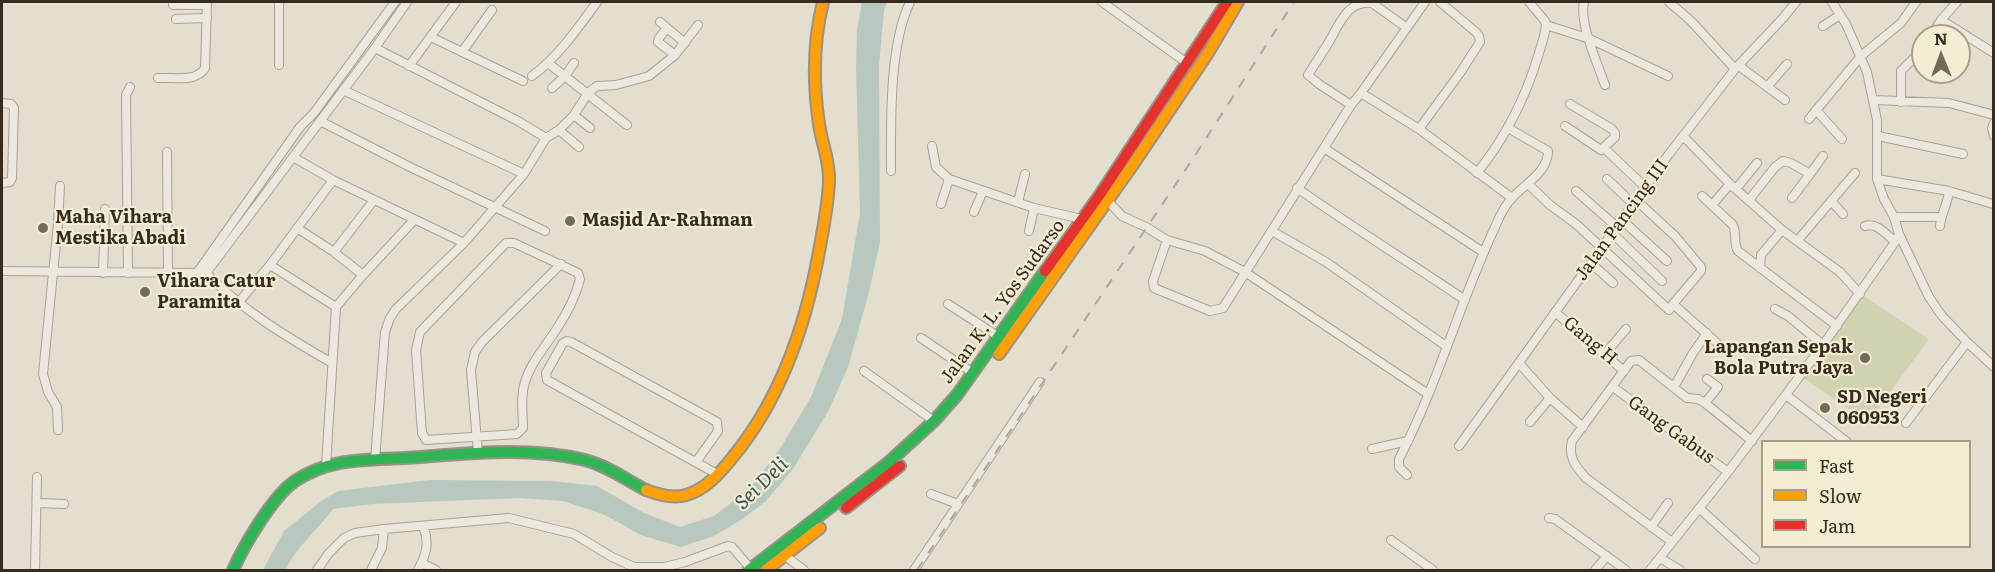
<!DOCTYPE html>
<style>
body{margin:0}
#map{position:relative;width:1995px;height:572px;overflow:hidden;background:#e3decd;font-family:Literata,serif}
canvas{display:block}
.frame{position:absolute;inset:0;border:3px solid #362b1f;pointer-events:none}
.legend{position:absolute;left:1761px;top:440px;width:210px;height:108px;box-sizing:border-box;background:#f4ecd3;border:2px solid #a89f8b;margin:0;padding:8px 10px;list-style:none;font-size:18px;color:#362b1f}
.legend li{display:flex;align-items:center;gap:12px;height:30px}
.legend b{width:30px;border:2px solid #a89f8b}
.north{position:absolute;left:1911px;top:24px;width:60px;height:60px;box-sizing:border-box;background:#f4ecd3;border:2px solid #a89f8b;border-radius:50%;rotate:359deg;font-size:16px;font-weight:700;line-height:24px;text-align:center;color:#362b1f}
.north::after{content:'';display:block;margin:auto;width:21px;height:27px;background:#736a5c;clip-path:polygon(50% 0,100% 100%,50% 72%,0 100%)}
</style>
<div id="map">
<canvas width="1995" height="572"></canvas>
<div class="frame"></div>
<ul class="legend">
<li><b style="height:8px;background:#30b455"></b>Fast</li>
<li><b style="height:8px;background:#ff9f0a"></b>Slow</li>
<li><b style="height:8px;background:#e5322d"></b>Jam</li>
</ul>
<div class="north">N</div>
</div>
<script>
const c = document.querySelector('canvas').getContext('2d');
c.lineJoin = 'round';
function fillPath(path, color) { c.fillStyle = color; c.fill(path, 'evenodd'); }
function trace(path, color, width, dash) { c.strokeStyle = color; c.lineWidth = width; c.lineCap = dash ? 'butt' : 'round'; c.setLineDash(dash || []); c.stroke(path); }
function label(font, color, halo, rows, align = 'center') {
  c.font = font + ' Literata,serif'; c.lineWidth = 4.5; c.setLineDash([]); c.textBaseline = 'middle'; c.strokeStyle = halo; c.fillStyle = color; for (const [text, x, y, turn = 0] of rows) {
    c.save(); c.translate(x, y); c.rotate((+turn || 0) * Math.PI / 180); c.textAlign = isNaN(turn) ? turn : align; if (halo) c.strokeText(text, 0, 0); c.fillText(text, 0, 0); c.restore();
  }
}
const green = new Path2D(`
 M1860,294L1929,339L1868,422L1802,377Z`);
const water = new Path2D(`
 M862,2H887L884,11L879,65L880,242L869,292L848,367L829,410L793,469L766,501L741,520L714,536L681,547L641,535L603,514L563,501L519,498L372,504L333,509C318,529 296,548 285,570H263L284,531L320,502L338,491L430,480L550,481L597,486L644,513L680,527L714,516L750,488L780,449L811,397L842,319L860,213L856,68L857,30Z`);
const street = new Path2D(`
 M1102,2L1187,63
 M1584,2C1579,23 1597,62 1605,85
 M1669,2L1691,21L1735,69
 M1832,2L1846,24L1867,72L1877,120V179L1884,199L1894,217L1899,234L1929,297L1942,316L1967,342L1994,367
 M173,5H207
 M176,19L207,18
 M1941,20L1994,53
 M660,22L685,43
 M1546,25L1590,39L1668,76
 M1823,26L1840,15
 M667,28L659,38L658,42L675,55
 M1931,36L1941,20L1957,2
 M431,37L462,52L492,10
 M375,48L518,121L546,138
 M462,52L523,81
 M548,63L627,125
 M279,65V2
 M409,66L456,2
 M1739,66L1785,100
 M532,76C559,56 578,28 597,2
 M158,78C173,77 196,83 205,68L207,2
 M1767,87L1787,64
 M552,88L565,76L574,63
 M343,90L524,174
 M1361,93L1419,129L1512,198
 M1874,100L1949,103L1994,115
 M1901,102V71L1923,49
 M2,103L11,104L14,108L12,178L10,182L2,183
 M1351,105L1319,84L1308,75C1315,64 1322,53 1329,42C1339,25 1347,0 1372,3L1407,28
 M1816,110L1842,139
 M574,115L590,128
 M1809,119L1861,56L1901,23L1916,2
 M320,121L412,168L545,231
 M1994,123L1992,128L1994,136
 M1565,126L1601,150L1615,137V133L1612,129L1570,104
 M1419,129L1460,73L1480,42L1479,36L1477,33L1440,2
 M559,130L579,147
 M1683,136L1730,184L1782,230L1840,272L1860,294
 M1878,136L1963,154
 M932,146L936,167L949,179L1034,208L1082,219
 M1324,148L1483,252
 M1604,148L1645,187
 M167,152L168,274
 M293,157L333,180L464,243
 M891,171C891,121 889,46 910,2
 M1477,173C1506,137 1526,97 1539,53C1542,44 1545,35 1546,25L1545,21L1529,2
 M1810,174L1823,156
 M1607,179L1633,204
 M1877,179L1949,191L1993,204
 M1528,184L1550,205L1576,224L1669,310L1673,304L1726,351
 M1297,188C1352,227 1409,262 1465,300
 M1736,189L1757,163
 M1576,191L1617,227
 M1702,196L1733,225C1737,234 1733,243 1738,251L1837,326
 M1636,200L1675,236L1701,267V271L1673,304
 M1749,200L1775,167L1783,161L1791,163L1810,174L1792,198
 M1108,201L1122,216L1146,227L1167,240L1205,251L1245,272L1428,394
 M1831,201L1843,214
 M1018,202L1025,174
 M941,204L949,179
 M1712,205L1730,184
 M974,212L983,191
 M1894,217H1941
 M1622,220L1667,261
 M1865,226C1877,222 1887,235 1895,242
 M1940,226C1941,214 1948,203 1949,191
 M297,228L334,252
 M1029,231L1034,208
 M1272,231L1326,262L1446,346
 M1612,233L1662,281
 M1167,240L1153,281L1154,288L1210,311L1223,308L1351,105L1361,93L1425,2
 M1798,240L1855,173
 M506,243H514L578,273L580,279C576,296 566,315 556,330C545,347 531,362 525,382C520,397 523,413 523,428L517,434L426,440L422,433L416,350L420,332Z
 M1591,263L1613,283
 M270,265L336,307
 M1760,268L1761,255L1782,230
 M2,271L201,273
 M103,273L105,209
 M128,273L126,95L130,87
 M197,273L300,127L314,113L395,2
 M363,275L334,252L374,200
 M238,303L270,265L333,180
 M948,304L999,337
 M1775,309L1788,316L1823,345
 M1555,312L1624,371
 M921,338L973,373
 M1605,354L1626,329
 M332,363C287,337 243,311 206,273L375,48L407,2
 M1519,363L1550,398L1583,427
 M864,371L934,421
 M1613,387L1728,472
 M1674,387L1693,353L1707,333
 M1786,395L1847,442
 M1705,403L1718,387L1707,379
 M1530,422L1550,398
 M1906,423L1967,342
 M58,430L57,407L48,392L43,374L58,223L60,186
 M1459,446L1669,154L1735,69L1783,18L1796,2
 M1372,449L1408,441
 M478,453L471,370L475,352L482,342L561,264
 M375,460L385,332L390,318L396,309L464,243L524,174L546,138L559,130L574,115L588,93L597,86L616,85L649,76L675,55L698,25
 M696,462L718,431L717,422L571,342L567,341L563,343L546,373L547,380L717,474
 M326,466L336,307L363,275L414,220
 M1407,475L1399,467V459C1438,384 1460,301 1496,225C1500,215 1506,204 1513,197C1526,183 1548,172 1548,151L1508,128
 M931,494L958,504
 M37,503L64,504
 M1699,508L1755,559
 M1549,518L1555,519L1626,570
 M1651,527L1668,503
 M1391,540L1433,570
 M1672,542L1586,478C1575,466 1568,457 1572,441L1631,361L1639,360L1687,398L1698,399L1705,403L1752,441
 M784,555L804,570
 M1660,558L1680,570
 M422,563L436,570
 M35,570L37,477
 M317,570L329,553L344,538L355,533L384,529L509,518L574,534L612,557L634,567H664L685,562L728,546L732,547L751,569
 M371,570L382,548L384,529
 M418,570C426,555 430,543 423,526
 M914,570L1040,382
 M1595,570L1607,556
 M1650,570L1728,472L1823,345L1895,242L1899,234`);
const fast = new Path2D(`
 M233,570C244,545 273,496 295,481C329,458 365,460 404,458C465,454 525,446 585,460C608,466 626,480 646,490
 M749,570L889,462L934,421L957,395L1045,271`);
const slow = new Path2D(`
 M999,354L1132,166L1208,53L1238,2
 M646,490C659,495 673,499 686,495C705,490 720,473 732,458C782,398 807,322 820,246C824,225 828,204 829,182C830,161 822,145 819,124C813,84 813,42 823,2
 M766,570L820,528`);
const jam = new Path2D(`
 M1045,271L1099,196L1227,2
 M846,508L900,466`);
const rail = new Path2D(`
 M917,570L1194,157L1294,2`);
const markers = [
 [570,221,6,"#736a5c"],
 [43,228,6,"#736a5c"],
 [145,292,6,"#736a5c"],
 [1865,358,6,"#736a5c"],
 [1825,408,6,"#736a5c"]
];
const poiNames = [
 ["Maha Vihara",55,218],
 ["Mestika Abadi",55,239],
 ["Masjid Ar-Rahman",582,221],
 ["Vihara Catur",157,282],
 ["Paramita",157,303],
 ["Lapangan Sepak",1853,348,"right"],
 ["Bola Putra Jaya",1853,369,"right"],
 ["SD Negeri",1837,398],
 ["060953",1837,419]
];
const streetNames = [
 ["Jalan Pancing III",1622,220,-54],
 ["Jalan K. L. Yos Sudarso",1003,302,-54],
 ["Gang H",1590,341,40],
 ["Gang Gabus",1671,430,36]
];
const waterNames = [
 ["Sei Deli",762,484,-44]
];
fillPath(green, '#d0d2b0');
fillPath(water, '#b8c8bf');
trace(street, '#a8a396', 10);
trace(fast, '#989286', 14);
trace(slow, '#989286', 14);
trace(jam, '#989286', 14);
trace(street, '#ece8de', 8);
trace(fast, '#30b455', 10);
trace(slow, '#ff9f0a', 10);
trace(jam, '#e5322d', 10);
trace(rail, '#aba79e', 2, [10, 10]);
for (const [x, y, r, color] of markers) { const dot = new Path2D(); dot.arc(x, y, r, 0, 2 * Math.PI); c.fillStyle = color; c.fill(dot); trace(dot, '#f4ecd3', 2); }
label('bold 18px', '#362b1f', '#f4ecd3', poiNames, 'left');
label('18px', '#362b1f', '#f4ecd3', streetNames);
label('italic 20px', '#2e5555', '#f4ecd3', waterNames);
</script>
